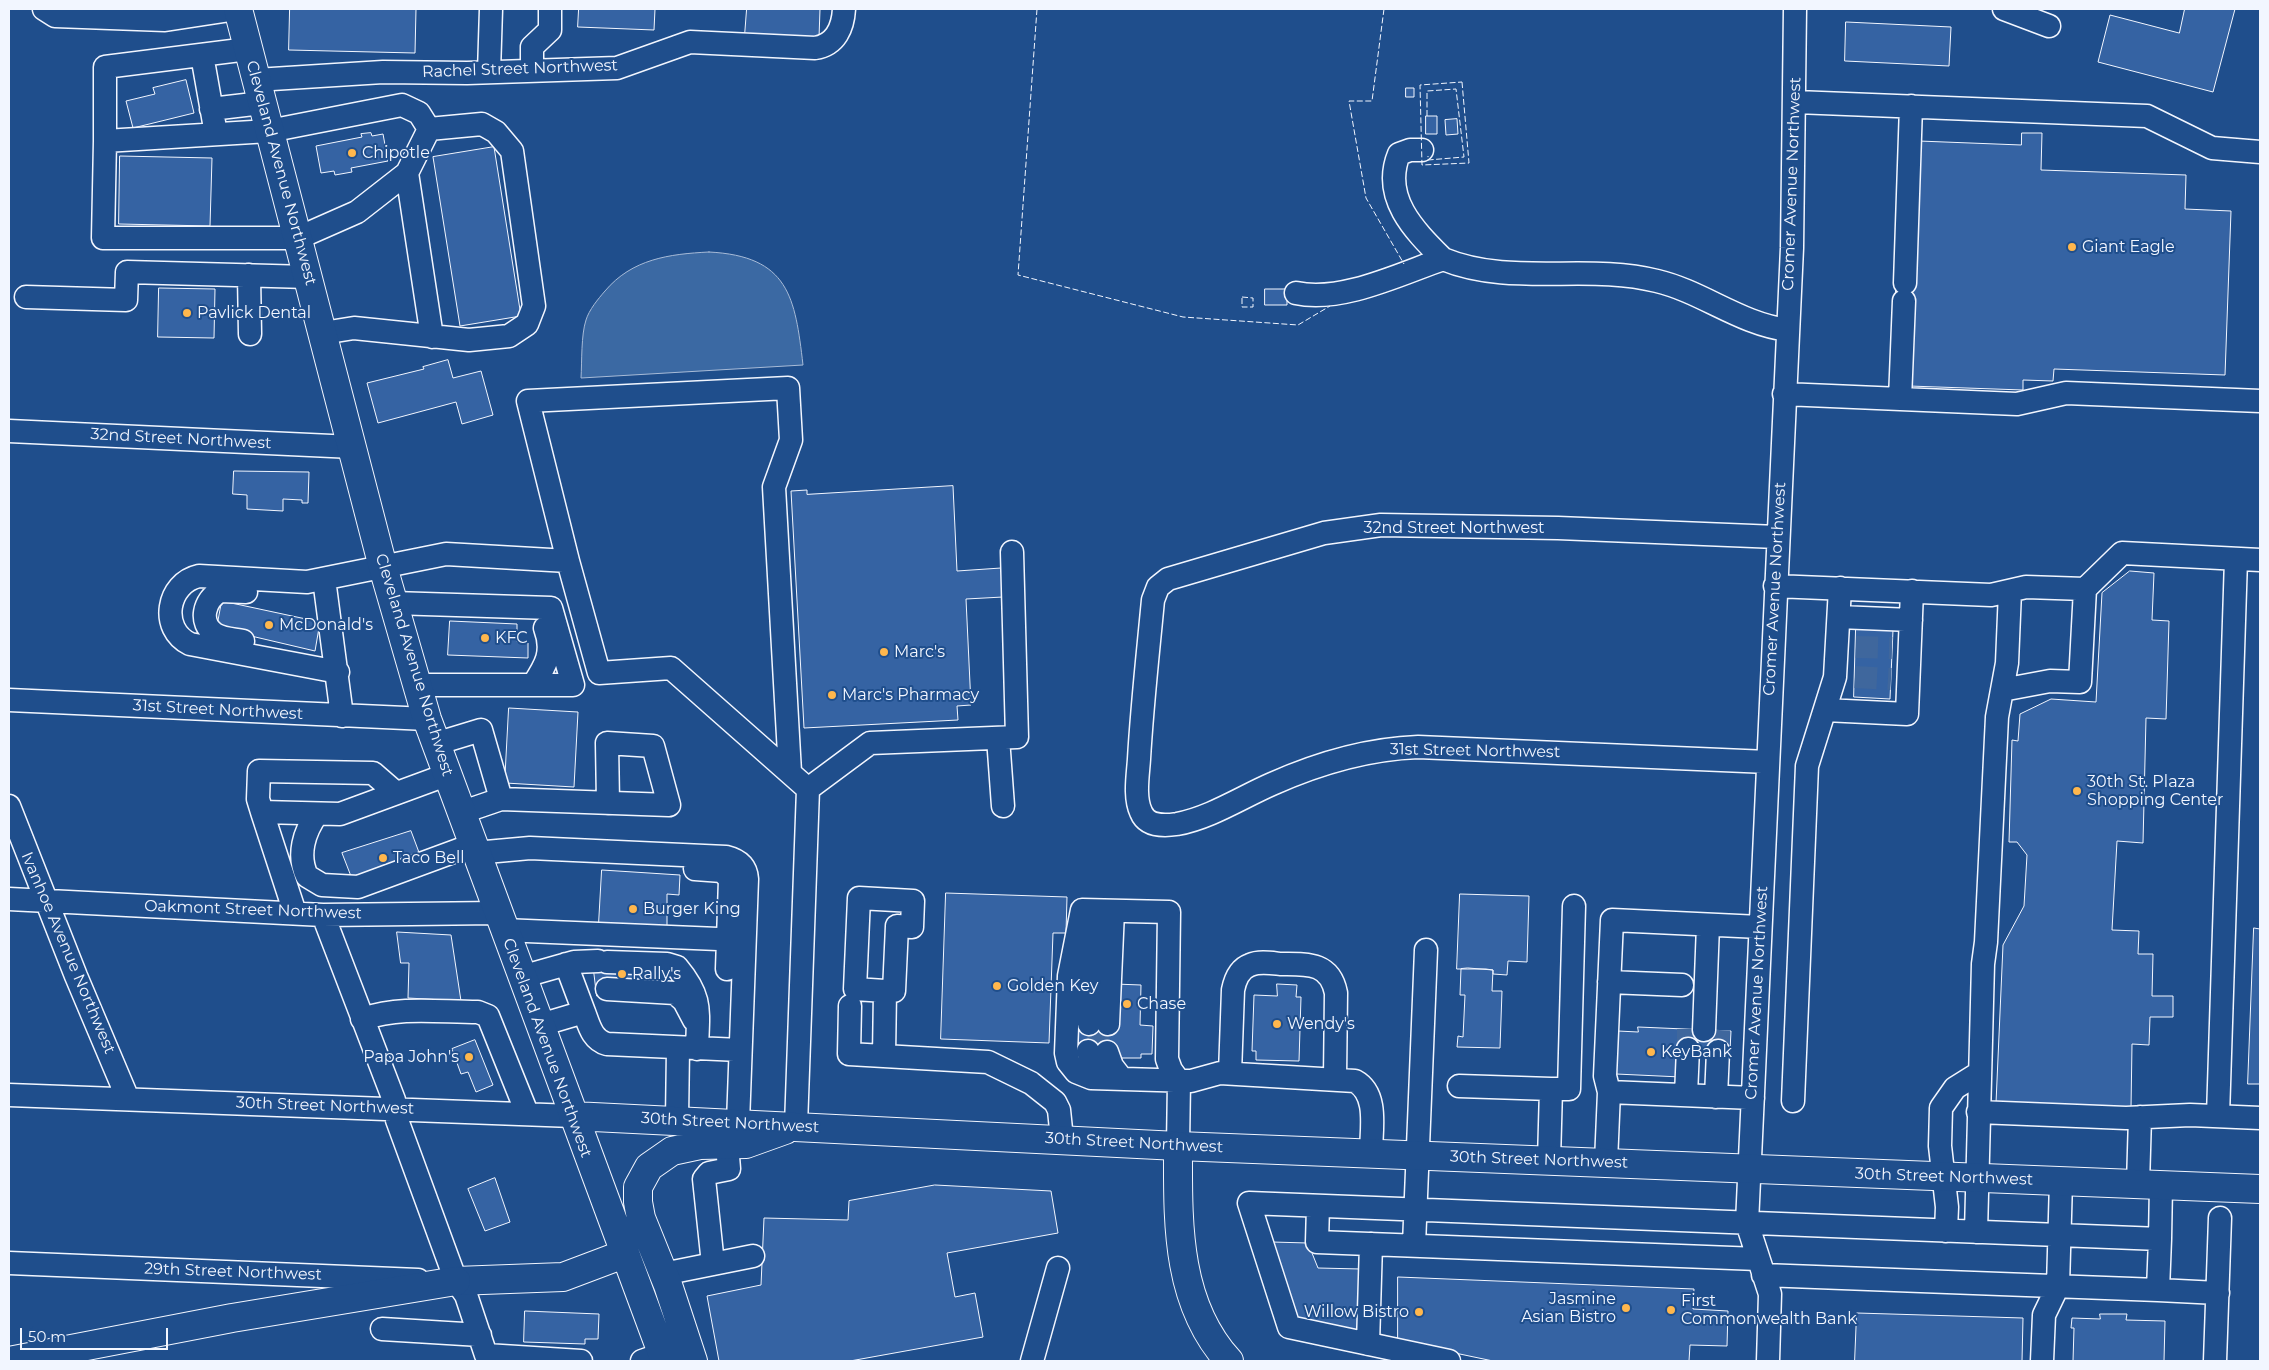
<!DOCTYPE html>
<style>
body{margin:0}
#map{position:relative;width:2269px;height:1370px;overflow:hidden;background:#1f4e8c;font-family:Montserrat,sans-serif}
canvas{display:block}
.frame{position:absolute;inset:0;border:10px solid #f2f6ff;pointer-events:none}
.scale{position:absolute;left:20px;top:1328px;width:148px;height:22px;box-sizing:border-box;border:2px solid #f2f6ff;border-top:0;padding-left:6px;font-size:15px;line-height:18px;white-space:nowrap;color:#f2f6ff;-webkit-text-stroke:4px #1f4e8c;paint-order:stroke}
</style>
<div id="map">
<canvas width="2269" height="1370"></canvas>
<div class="frame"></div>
<div class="scale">50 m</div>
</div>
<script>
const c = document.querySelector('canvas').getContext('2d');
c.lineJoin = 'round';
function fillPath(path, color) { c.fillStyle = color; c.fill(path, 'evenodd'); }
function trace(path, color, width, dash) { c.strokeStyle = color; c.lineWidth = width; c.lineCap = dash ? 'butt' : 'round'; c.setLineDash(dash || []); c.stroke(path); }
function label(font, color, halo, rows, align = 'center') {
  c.font = font + ' Montserrat,sans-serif'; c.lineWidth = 4; c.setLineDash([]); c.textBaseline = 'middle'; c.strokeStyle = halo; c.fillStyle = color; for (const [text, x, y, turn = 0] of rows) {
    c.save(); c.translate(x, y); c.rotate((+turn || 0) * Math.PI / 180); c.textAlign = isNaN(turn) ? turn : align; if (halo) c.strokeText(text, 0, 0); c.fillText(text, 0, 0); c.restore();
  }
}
const water = new Path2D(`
 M709,252C789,256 795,297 803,365L581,378C582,361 581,335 586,320C589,310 598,299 605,291C632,259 669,254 709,252Z`);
const building = new Path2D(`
 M290,9H416L415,53L289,50Z
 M579,9H655L654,30L578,27Z
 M747,9H820L819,38L745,35Z
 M2185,9H2235L2213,92L2098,62L2110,15L2179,33Z
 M1846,22L1951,27L1949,66L1845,61Z
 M186,80L194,113L133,128L126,101L155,94L153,88Z
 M1406,88H1414V97H1406Z
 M1426,116H1437V134H1426Z
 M1457,119L1458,134L1446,135L1445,120Z
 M371,133L372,136L383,134L388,161L351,168L352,172L335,175L334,171L321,173L316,146L362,137L361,134Z
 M2022,133H2042L2041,170L2186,175L2185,209L2231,211L2225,375L2054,369L2053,381L2023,380V390L1909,386L1895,301L1896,283L1919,141L2021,145Z
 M494,147L521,316L460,326L433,157Z
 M120,156L212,158L210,226L119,224Z
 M159,288L215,289L214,338L158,337Z
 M1265,289H1287V305H1265Z
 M448,360L453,378L481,371L493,415L462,424L456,402L378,423L367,383L424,369L423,367Z
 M234,471L309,472L308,503H302V500L283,499V511L247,509V495L233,494Z
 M953,486L957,571L1001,568L1003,597L966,599L971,705L957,706L958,720L804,728L791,491L807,490V494Z
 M2130,571L2154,573L2152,620L2169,621L2166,719L2146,718L2143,843L2117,841L2112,930L2139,931L2138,954H2153L2152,996H2173V1017H2150L2149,1045L2132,1044L2131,1108L1996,1103L2003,945L2024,906L2027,855L2017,842H2009L2012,740L2018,741L2020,714L2051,699L2096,702L2102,593Z
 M222,601L320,622L315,651L217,628Z
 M450,621L517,624V642L528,643V658L448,655Z
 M1856,628L1893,630L1890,699L1854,697Z
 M509,708L578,712L574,787L505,783Z
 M411,831L423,863L354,884L342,853Z
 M602,870L680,875L679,895L667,894V928L599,923Z
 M946,893L1067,897L1066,933H1053L1049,1043L941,1039Z
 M1460,894L1529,896L1527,962L1508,961L1507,975L1493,974V970L1486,969H1457Z
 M2254,928L2260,929V1084H2248Z
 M397,932L451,935L461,1001L408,998L409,963H401Z
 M1468,968L1493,970L1492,991H1502L1500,1048L1457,1047L1458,1036L1463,1037L1465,995H1460L1461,969Z
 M594,971L650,972V983L606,996H597Z
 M1115,984L1141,985L1140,1025L1153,1026L1152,1054H1141V1058H1119L1071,1051L1072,1023Z
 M1277,984L1297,985L1296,997H1301L1299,1061L1256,1060V1051H1252L1254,995L1277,996Z
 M1638,1027L1731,1031L1730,1051L1682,1049L1681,1077L1616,1074L1618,1031L1638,1032Z
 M475,1040L493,1085L476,1092L468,1072L461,1074L452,1049Z
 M495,1178L510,1222L485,1231L468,1189Z
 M935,1185L1051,1191L1058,1233L947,1253L955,1297L975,1293L983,1337L850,1361H719L707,1296L761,1285L764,1218L848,1220L849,1201Z
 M1272,1242L1308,1243L1318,1268L1361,1269L1358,1332L1296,1318Z
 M1398,1277L1694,1289L1693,1309L1728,1311L1727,1346L1690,1345L1689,1361H1493L1398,1341Z
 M525,1311L599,1314L598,1339H585V1344L524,1342Z
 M1857,1313L2023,1318L2022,1361H1855Z
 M2100,1314H2127L2126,1320L2165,1321L2164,1361H2073L2074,1328H2071L2072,1318L2100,1319Z`);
const minorTunnel = new Path2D(`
 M1856,647L1892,648
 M1855,677L1891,679
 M1688,1049V1029
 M1718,1051L1719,1030
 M1098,1052V1024`);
const minor = new Path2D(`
 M44,9L55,16L165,20L237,9
 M2004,9L2049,26
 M202,55L216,134
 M532,71V47L550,30V9
 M489,72L491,9
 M256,80L383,72L467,73L617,68L690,42L815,48C836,45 843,27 844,9
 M1796,102L2147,116L2212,148L2260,152
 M211,109L262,103
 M105,141V67L248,49
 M407,173L429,129L419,113L402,105L269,131L105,141L103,238H298L357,212L407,173L432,337
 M1443,259C1511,287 1587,263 1657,281C1703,292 1740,324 1788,330
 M249,275L250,334
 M1905,283L1911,106
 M1296,293C1341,303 1400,274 1443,259C1415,231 1381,198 1399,154L1410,150H1422
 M26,297L126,300L127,272L308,277
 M323,333L354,328L469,340L509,336L527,324L534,306L512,151L496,132L482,124L429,129
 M1784,394L2017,404L2066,393L2260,401
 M1900,399L1904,301
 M9,431L353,447
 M568,561L528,401L788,388L791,440L774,487L790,772
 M324,579L342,716
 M1775,586L1991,595L2026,587L2085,589
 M393,603L551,608L573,685H416
 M1839,617L1911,620
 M243,641C234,639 223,639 215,634C198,623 204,600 220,591L246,592
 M338,672L190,644C159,629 167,583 199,576L307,582L446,554L568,561L599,673L671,668L808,789L796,1126
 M533,685C546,665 554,652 545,628
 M2002,690L2007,663L2010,591
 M9,700L427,719
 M1825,710L1907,714L1912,591
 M998,738L1003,806
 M435,744L481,730L501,799L460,813
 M1768,762L1418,747C1366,749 1319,763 1272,784C1242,797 1210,818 1177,824C1164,826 1147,827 1141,812C1134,797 1138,775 1139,759C1142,706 1148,653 1153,600L1158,587L1168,579L1324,533L1381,525L1558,528L1777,537
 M808,789L870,743L1017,737L1012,552
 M501,799L669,805L653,746L607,743L608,803
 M9,806L76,976L128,1099
 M262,812L258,799L259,771L373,773L396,793
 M317,814C304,832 297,855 307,876L322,885L358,887L472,845
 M475,853L530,848L726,857C738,860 746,866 747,879L738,1123
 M695,869L722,871L730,879L727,969
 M9,899L323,915L497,913
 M295,913L262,812L340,814L446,775
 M323,915L394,1100L397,1120L456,1281L466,1295L486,1355L581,1361
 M503,930L742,940
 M607,962L667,964L677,967C703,998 698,1011 697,1049
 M566,964L584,1012
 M521,977L574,962L598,961
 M1609,982L1682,985
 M607,989L675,993L684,1001L694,1020
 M850,1006L849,1054L988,1062L1031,1083L1055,1102L1059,1110L1062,1139
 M362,1019C403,1006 436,1012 478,1012L488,1016L527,1113
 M1089,1024L1092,917
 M1108,1024L1113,911
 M540,1025L584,1012C589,1025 592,1040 607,1044L740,1050
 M1704,1030L1708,925
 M1088,1051L1092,1065L1101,1078
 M1107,1052L1112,1066L1122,1079
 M884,1056L885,991L855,989L859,898L913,901L912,927L897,926L894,991H885
 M1230,1073L1233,990C1235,980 1239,969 1250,965C1259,961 1271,963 1281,964C1307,964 1330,962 1336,993L1335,1078
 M1459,1086L1551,1089
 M1609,1092L1605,1076L1612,920L1760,927
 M9,1095L573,1116
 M1686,1095L1688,1049
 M1716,1097L1718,1051
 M1793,1101L1807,766L1835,677L1840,588
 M1978,1112L2126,1118L2190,1115L2260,1118
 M2218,1116L2236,559
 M677,1120L678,1048
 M1178,1146L1179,1081L1171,1070L1167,1059L1169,912L1082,910L1069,976L1066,1053L1068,1062L1076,1072L1091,1078L1191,1081L1220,1073L1355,1081C1379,1094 1371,1130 1371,1153
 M1549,1160L1551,1089H1569L1574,906
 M1606,1162L1609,1092L1753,1098
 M2138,1184L2140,1117
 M1318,1206L1317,1242L1758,1259
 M1946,1231L1947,1207L1940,1146L1941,1108L1955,1088L1979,1073
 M1976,1232L1983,964L1986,942L1997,717L2002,690L2050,681L2080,682L2085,589L2122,553L2260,560
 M2160,1239L2161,1185
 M1414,1245L1426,950
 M9,1263L418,1280
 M713,1264L753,1256
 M663,1274L713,1264L704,1179L709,1173L729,1169L727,1144
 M2158,1290L2218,1293
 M382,1329L480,1335
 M1368,1344L1371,1244
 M642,1361L662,1354
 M1032,1361L1058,1268
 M1449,1361L1289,1327L1249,1203L2160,1239L2158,1290L1763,1275
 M1768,1361L1770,1294L1747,1223L1792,248L1795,9
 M2042,1361L2044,1315L2058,1286L2061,1181
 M2215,1361L2220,1218`);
const major = new Path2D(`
 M238,9L383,567L427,719L665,1361
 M573,1116L1178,1146L2260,1189
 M456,1281L563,1277L624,1254
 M693,1361L668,1285L641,1218L638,1202V1187L649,1167L672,1151L700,1145L746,1144L785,1130`);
const highway = new Path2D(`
 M1178,1146C1178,1220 1175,1302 1229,1361
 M9,1361L232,1318L456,1281`);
const fence = new Path2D(`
 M1037,9L1018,275L1183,317L1298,325L1330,306
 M1384,9L1372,101H1349L1366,198L1404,264
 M1462,82L1469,163L1422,165L1420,85Z
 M1427,116V91L1456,89L1464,157L1428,160V156
 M1242,297L1253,298V307H1242Z`);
const markers = [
 [352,153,5,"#ffb74d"],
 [2072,247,5,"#ffb74d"],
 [187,313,5,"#ffb74d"],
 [269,625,5,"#ffb74d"],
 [485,638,5,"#ffb74d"],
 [884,652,5,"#ffb74d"],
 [832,695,5,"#ffb74d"],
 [2077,791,5,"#ffb74d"],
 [383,858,5,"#ffb74d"],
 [633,909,5,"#ffb74d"],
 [622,974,5,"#ffb74d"],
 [997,986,5,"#ffb74d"],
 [1127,1004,5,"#ffb74d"],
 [1277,1024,5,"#ffb74d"],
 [1651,1052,5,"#ffb74d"],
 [469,1057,5,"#ffb74d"],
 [1626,1308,5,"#ffb74d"],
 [1671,1310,5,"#ffb74d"],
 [1419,1312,5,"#ffb74d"]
];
const streetNames = [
 ["Rachel Street Northwest",520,69,-2],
 ["Cleveland Avenue Northwest",281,173,75],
 ["Cromer Avenue Northwest",1792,184,-88],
 ["32nd Street Northwest",181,439,3],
 ["32nd Street Northwest",1454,528],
 ["Cromer Avenue Northwest",1775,589,-87],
 ["Cleveland Avenue Northwest",414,665,73],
 ["31st Street Northwest",218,710,3],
 ["31st Street Northwest",1475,751,1],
 ["Oakmont Street Northwest",253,910,2],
 ["Ivanhoe Avenue Northwest",68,953,67],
 ["Cromer Avenue Northwest",1757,993,-87],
 ["Cleveland Avenue Northwest",547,1048,70],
 ["30th Street Northwest",325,1106,2],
 ["30th Street Northwest",730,1123,3],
 ["30th Street Northwest",1134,1143,3],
 ["30th Street Northwest",1539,1160,2],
 ["30th Street Northwest",1944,1177,2],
 ["29th Street Northwest",233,1272,2]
];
const poiNames = [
 ["Chipotle",362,153],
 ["Giant Eagle",2082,247],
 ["Pavlick Dental",197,313],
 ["McDonald's",279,625],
 ["KFC",495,638],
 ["Marc's",894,652],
 ["Marc's Pharmacy",842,695],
 ["30th St. Plaza",2087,782],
 ["Shopping Center",2087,800],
 ["Taco Bell",393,858],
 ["Burger King",643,909],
 ["Rally's",632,974],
 ["Golden Key",1007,986],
 ["Chase",1137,1004],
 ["Wendy's",1287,1024],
 ["KeyBank",1661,1052],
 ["Papa John's",459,1057,"right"],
 ["Jasmine",1616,1299,"right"],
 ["Asian Bistro",1616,1317,"right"],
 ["First",1681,1301],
 ["Commonwealth Bank",1681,1319],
 ["Willow Bistro",1409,1312,"right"]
];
fillPath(water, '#3b69a3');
trace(water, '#a8bbd7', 1);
fillPath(building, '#3563a3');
trace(building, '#f2f6ff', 1);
trace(minorTunnel, '#3f679d', 22, [22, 11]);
trace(minor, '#f2f6ff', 25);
trace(major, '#f2f6ff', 30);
trace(highway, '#f2f6ff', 30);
trace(minor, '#1f4e8c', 22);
trace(major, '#1f4e8c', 28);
trace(highway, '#1f4e8c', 28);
trace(fence, '#f2f6ff', 1, [6, 2.5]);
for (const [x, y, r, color] of markers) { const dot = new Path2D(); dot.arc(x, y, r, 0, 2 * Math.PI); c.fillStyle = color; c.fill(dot); trace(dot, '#1f4e8c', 2); }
label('16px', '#f2f6ff', '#1f4e8c', streetNames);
label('16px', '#f2f6ff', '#1f4e8c', poiNames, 'left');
</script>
